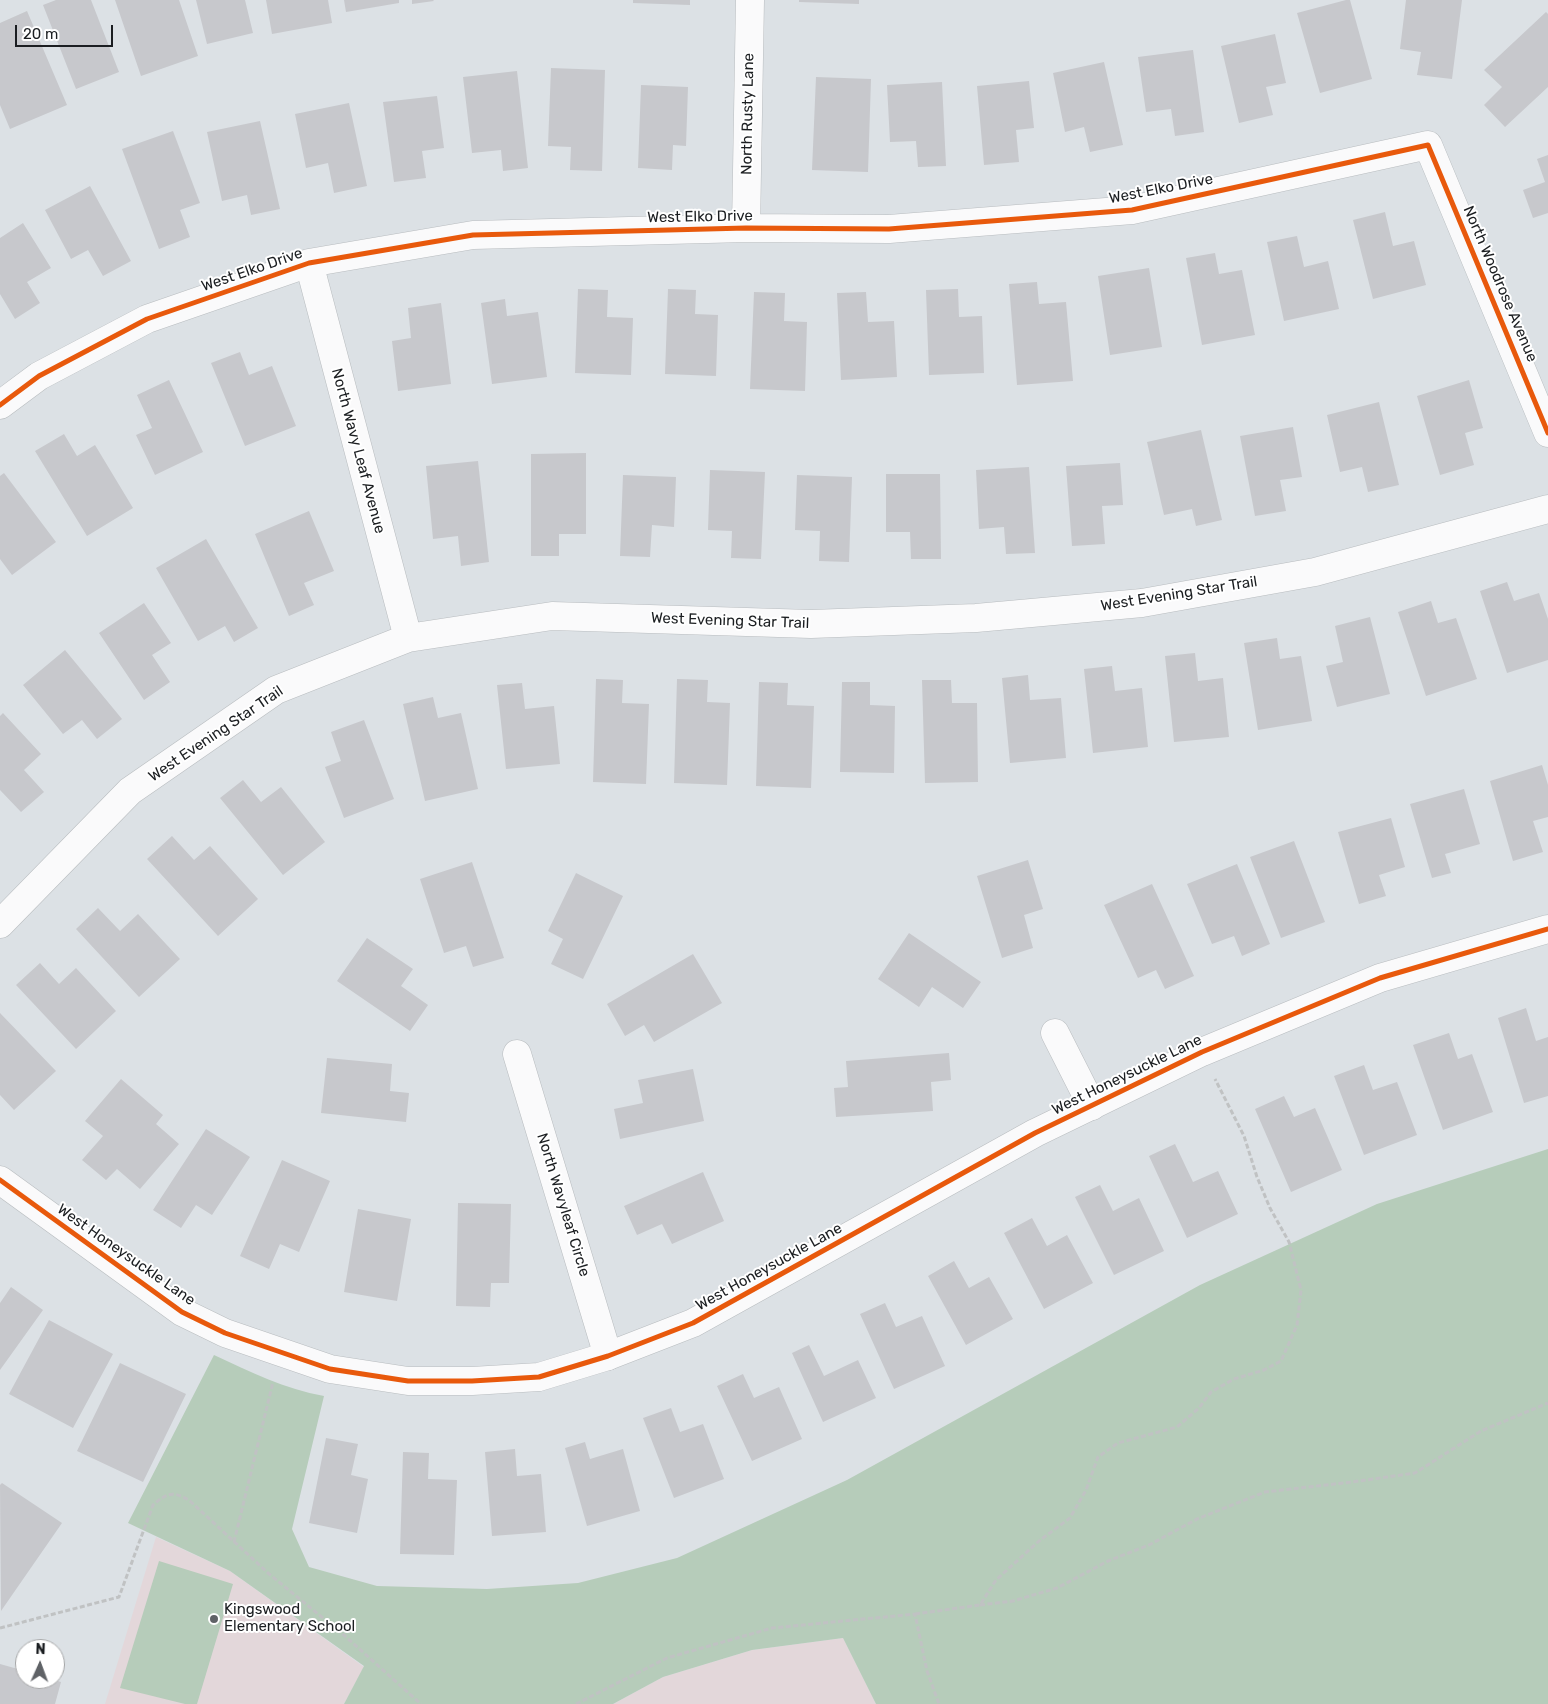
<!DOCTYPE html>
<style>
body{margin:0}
#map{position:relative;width:1548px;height:1704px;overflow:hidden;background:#dce1e5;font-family:Rubik,sans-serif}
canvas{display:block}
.north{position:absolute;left:15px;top:1639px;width:50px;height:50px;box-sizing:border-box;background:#fff;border:1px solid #a4a5a6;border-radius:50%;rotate:2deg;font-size:14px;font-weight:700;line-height:20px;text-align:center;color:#1b1e21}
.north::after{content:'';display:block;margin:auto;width:18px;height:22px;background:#5f6266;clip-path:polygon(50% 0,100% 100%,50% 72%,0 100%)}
.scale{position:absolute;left:15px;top:25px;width:98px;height:22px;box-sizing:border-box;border:2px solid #1b1e21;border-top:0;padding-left:6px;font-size:15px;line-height:18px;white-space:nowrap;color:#1b1e21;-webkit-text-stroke:4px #fff;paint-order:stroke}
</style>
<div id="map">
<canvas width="1548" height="1704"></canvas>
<div class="north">N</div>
<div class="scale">20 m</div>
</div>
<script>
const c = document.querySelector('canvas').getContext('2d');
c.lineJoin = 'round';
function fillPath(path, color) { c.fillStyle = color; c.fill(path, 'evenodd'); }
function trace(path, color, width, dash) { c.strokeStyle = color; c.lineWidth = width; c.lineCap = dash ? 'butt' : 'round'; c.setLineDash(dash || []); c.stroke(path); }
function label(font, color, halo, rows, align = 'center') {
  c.font = font + ' Rubik,sans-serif'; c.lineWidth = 4; c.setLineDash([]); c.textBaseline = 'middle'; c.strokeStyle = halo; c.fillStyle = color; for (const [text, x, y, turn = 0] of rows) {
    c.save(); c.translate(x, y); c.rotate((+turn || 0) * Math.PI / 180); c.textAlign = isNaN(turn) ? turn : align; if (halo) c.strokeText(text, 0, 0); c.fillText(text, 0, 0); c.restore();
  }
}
const education = new Path2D(`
 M156,1537L230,1571L364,1667L344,1704H105Z
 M843,1638L876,1704H613L663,1677L752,1650Z`);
const green = new Path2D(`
 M1548,1149V1704H876L843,1638L752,1650L663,1677L613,1704H344L364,1666L230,1571L128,1523L214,1355C250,1372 285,1389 324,1396L292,1529L309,1567L377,1586L487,1589L578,1583L677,1558L847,1480L1200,1285L1377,1204Z
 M159,1561L233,1584L197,1704H185L120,1688Z`);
const building = new Path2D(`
 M56,0H91L119,72L76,89L43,5Z
 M115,0H179L198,56L141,76Z
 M196,0H245L253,33L207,44Z
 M266,0H328L332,23L272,34Z
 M344,0H399V3L346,12Z
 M412,0H433L434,1L412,4Z
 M633,0H690V5L633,3Z
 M799,0H859V4L799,2Z
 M1346,0H1350L1372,79L1320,93L1297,13Z
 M1406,0H1462L1452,79L1417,75L1421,52L1400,49Z
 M27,11L67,105L10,129L0,105V23Z
 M1546,12L1548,14V87L1505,127L1484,105L1502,87L1484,70Z
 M1275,34L1286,83L1266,87L1273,115L1239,123L1221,46Z
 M1193,50L1204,132L1175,136L1171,109L1146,112L1138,57Z
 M1104,62L1123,145L1090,152L1084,127L1065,132L1053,73Z
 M551,68L605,70L602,171L570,170L571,147L548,146Z
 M517,71L528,168L503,171L501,150L472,153L463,77Z
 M816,77L871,79L868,172L812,170Z
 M1029,81L1034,128L1016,130L1019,162L984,165L977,86Z
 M942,82L946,166L918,167L916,141L890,142L887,85Z
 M641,85L688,87L686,146L673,145L672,170L638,168Z
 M437,96L444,148L422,151L426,178L394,182L383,102Z
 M349,103L367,186L334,193L328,163L306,168L295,114Z
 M260,121L280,209L251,215L247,195L222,201L207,132Z
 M173,131L200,203L180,210L190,237L159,249L122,149Z
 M1548,155V213L1533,218L1523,190L1545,182L1537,159Z
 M90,186L131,261L103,276L88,250L71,259L45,210Z
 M1385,212L1393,246L1414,241L1426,285L1373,299L1353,220Z
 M23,223L51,268L27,282L40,303L15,319L0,294V238Z
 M1297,236L1304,267L1328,261L1339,309L1284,321L1267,242Z
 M1215,253L1219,274L1242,270L1255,335L1202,345L1186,258Z
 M1149,268L1162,347L1110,355L1098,276Z
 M1037,282L1039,304L1066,302L1073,381L1017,385L1009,284Z
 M578,289L608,290L607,317L633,318L631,375L575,373Z
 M668,289L696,290L695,314L718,315L716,376L665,374Z
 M958,289L959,317L982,316L984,373L929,375L926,290Z
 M754,292L785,293L784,321L807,322L805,391L750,389Z
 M866,292L868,322L894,321L897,377L841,380L837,293Z
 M505,299L507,316L538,312L547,377L492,384L481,303Z
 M441,303L451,384L398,391L392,341L411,338L408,308Z
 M240,352L249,375L272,366L296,426L245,446L211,363Z
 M169,380L203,452L155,475L136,435L152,428L137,395Z
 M1469,380L1483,428L1465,433L1474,465L1440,475L1417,396Z
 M1379,402L1399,485L1368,492L1362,467L1340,472L1327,415Z
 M1293,427L1302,477L1280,480L1286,511L1255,516L1240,436Z
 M1201,430L1222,520L1196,526L1192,509L1164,515L1147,442Z
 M64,434L77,456L95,445L133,508L87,536L35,451Z
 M586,453V534H559V556H531V454Z
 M478,461L489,562L461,566L458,536L433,539L426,466Z
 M1120,463L1123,505L1102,506L1105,544L1072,546L1066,466Z
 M1029,467L1035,553L1006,554L1004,527L979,529L976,470Z
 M710,470L765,472L761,559L731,558L732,531L708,530Z
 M4,473L56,542L12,575L0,559V476Z
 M886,474H940L941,559H911L910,532H886Z
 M623,475L676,477L674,527L652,525L650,557L620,556Z
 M797,475L852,477L849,562L819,561L820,531L795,530Z
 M309,511L334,571L304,583L314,605L289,616L255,534Z
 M206,539L258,628L234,642L225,626L198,641L156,568Z
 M1507,582L1514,601L1539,593L1548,619V660L1507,673L1480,591Z
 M1431,601L1438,623L1456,618L1477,679L1426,696L1398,612Z
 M144,603L171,643L152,655L170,682L144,700L99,633Z
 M1370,617L1390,694L1337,707L1326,666L1343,662L1335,626Z
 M1277,638L1280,659L1301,656L1312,721L1258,730L1244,643Z
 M65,650L122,719L97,739L82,720L63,734L23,685Z
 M1195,653L1198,681L1223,678L1229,737L1174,742L1165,656Z
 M1112,666L1115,691L1142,688L1148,747L1093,753L1084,669Z
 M1028,675L1030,700L1061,698L1066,758L1010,763L1002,678Z
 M596,679L623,680L622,703L649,704L646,784L593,782Z
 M677,679L708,680L707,702L730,703L727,785L674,783Z
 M922,680H951L952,703H977L978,782L925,783Z
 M759,682L788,683L787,705L814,706L811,788L756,786Z
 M842,682H870V705L895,706L894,773L840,772Z
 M522,683L525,709L554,706L560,764L506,769L497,685Z
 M433,697L438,718L461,713L478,789L425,801L403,704Z
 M3,713L41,754L24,770L44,792L21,812L0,790V716Z
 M364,720L394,799L344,818L325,767L341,761L331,732Z
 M1542,765L1548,785V817L1533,821L1543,852L1513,861L1490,781Z
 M243,780L261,802L281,787L325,842L283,875L220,798Z
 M1464,789L1480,844L1445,854L1451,873L1432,878L1410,804Z
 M1391,818L1405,867L1379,875L1386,896L1359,904L1338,832Z
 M172,836L194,860L210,846L258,899L218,936L147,859Z
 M1294,841L1325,922L1281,938L1250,857Z
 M1028,860L1043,909L1024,915L1033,948L1002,958L977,876Z
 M472,862L504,958L473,967L466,946L444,953L420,879Z
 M1237,864L1270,944L1242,956L1234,936L1212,944L1187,884Z
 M576,873L623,896L583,979L551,964L563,939L548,931Z
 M1152,884L1194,976L1165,989L1156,970L1138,978L1104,905Z
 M98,908L120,931L138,914L180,959L139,997L76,929Z
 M909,933L981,982L963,1008L932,987L919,1007L878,979Z
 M367,938L413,969L401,986L428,1005L410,1031L337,981Z
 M693,954L722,1003L654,1042L644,1025L625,1036L607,1004Z
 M40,963L59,984L76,968L116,1011L76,1049L16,985Z
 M1526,1008L1536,1041L1548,1037V1096L1524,1103L1498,1018Z
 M0,1013L56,1071L14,1110L0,1095Z
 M1449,1033L1458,1059L1472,1054L1493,1112L1443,1130L1413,1045Z
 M949,1053L951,1080L931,1082L933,1111L836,1117L834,1088L848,1087L846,1061Z
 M327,1058L392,1064L390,1091L409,1093L406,1122L321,1113Z
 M1364,1065L1373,1090L1397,1082L1417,1135L1364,1155L1334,1076Z
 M693,1069L704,1121L620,1139L614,1109L643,1103L638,1080Z
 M121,1079L163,1115L156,1124L179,1144L140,1189L117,1169L106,1180L82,1160L103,1136L85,1121Z
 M1284,1096L1294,1117L1315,1108L1342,1170L1291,1192L1255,1109Z
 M206,1129L250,1157L212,1215L196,1205L181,1228L153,1210Z
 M1175,1144L1193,1182L1218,1171L1238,1214L1187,1238L1149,1156Z
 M282,1160L330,1181L299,1252L280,1244L269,1269L240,1256Z
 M703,1172L724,1221L672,1244L662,1224L637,1235L624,1206Z
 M1100,1185L1113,1211L1139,1198L1164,1251L1114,1275L1075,1197Z
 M458,1203L511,1204L509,1283H491L490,1307L456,1306Z
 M358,1209L411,1219L397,1301L344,1292Z
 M1032,1218L1047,1246L1067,1235L1093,1283L1044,1309L1004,1233Z
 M954,1261L969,1288L989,1277L1013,1319L966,1345L928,1276Z
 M11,1287L43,1310L0,1370V1303Z
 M885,1303L896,1327L922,1316L945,1366L894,1389L860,1314Z
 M49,1320L113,1354L73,1428L9,1394Z
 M809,1345L824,1376L858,1360L876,1398L823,1422L792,1353Z
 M120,1363L186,1394L143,1482L77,1451Z
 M743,1374L754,1398L779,1387L802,1439L752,1461L717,1386Z
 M671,1408L680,1432L703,1424L724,1479L674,1498L643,1418Z
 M326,1438L358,1444L351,1475L368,1479L357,1533L309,1523Z
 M585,1442L590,1459L623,1449L640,1511L587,1526L565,1448Z
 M515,1449L517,1476L541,1474L546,1532L492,1536L485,1452Z
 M403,1452L429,1453L428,1479L457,1480L454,1555L400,1554Z
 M2,1483L62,1523L1,1611L0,1485Z
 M0,1664L25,1671V1679H51L61,1682L55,1704H0Z`);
const path = new Path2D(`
 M234,1542L273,1382
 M980,1605L1013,1601L1057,1588L1108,1561L1149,1545L1197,1519L1265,1492L1352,1482L1415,1473L1481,1431L1548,1403
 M915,1614L980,1605L996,1580L1039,1541L1070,1518L1086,1490L1098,1457L1118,1443L1177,1427L1199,1408L1211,1392L1234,1379L1264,1370L1281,1361L1297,1325L1301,1290L1289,1242L1270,1208L1257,1177L1244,1136L1215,1079
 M0,1628L119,1597L153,1505C168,1492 174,1491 190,1501L268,1573L345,1636L421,1704
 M576,1704L667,1658L772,1628L915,1614L927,1671L939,1704`);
const street = new Path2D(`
 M746,228L750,0
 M309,263L408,638
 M0,405L39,376L147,319L309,263L473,235L746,228L889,229L1132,210L1428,145L1548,433
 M0,924L130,791L276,690L408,638L552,616L811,624L976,618L1142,603L1315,572L1548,509
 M1055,1033L1092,1106
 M517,1054L608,1356`);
const secondary = new Path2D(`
 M0,1180L182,1312L225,1333L330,1369L408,1381H472L539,1377L608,1356L693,1323L1035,1133L1202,1052L1380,978L1548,929`);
const cycleway = new Path2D(`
 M0,405L39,376L147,319L309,263L473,235L746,228L889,229L1132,210L1428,145L1548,433
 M0,1180L182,1312L225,1333L330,1369L408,1381H472L539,1377L608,1356L693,1323L1035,1133L1202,1052L1380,978L1548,929`);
const markers = [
 [214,1619,5,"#5f6266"]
];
const streetNames = [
 ["North Rusty Lane",748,114,-89],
 ["West Elko Drive",1161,189,-11],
 ["West Elko Drive",700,217,-1],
 ["West Elko Drive",252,270,-19],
 ["North Woodrose Avenue",1500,284,67],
 ["North Wavy Leaf Avenue",358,451,75],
 ["West Evening Star Trail",1179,594,-9],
 ["West Evening Star Trail",730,621,2],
 ["West Evening Star Trail",216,734,-34],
 ["West Honeysuckle Lane",1127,1075,-26],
 ["North Wavyleaf Circle",563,1205,73],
 ["West Honeysuckle Lane",126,1255,35],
 ["West Honeysuckle Lane",769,1267,-29]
];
const poiNames = [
 ["Kingswood",224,1610],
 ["Elementary School",224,1627]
];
fillPath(education, '#e3d7da');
fillPath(green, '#b6ccba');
fillPath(building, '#c7c8cc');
trace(street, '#b8bcbf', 29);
trace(secondary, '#b8bcbf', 29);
trace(path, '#c0c2c3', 3, [5, 2.5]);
trace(street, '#fafafb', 28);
trace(secondary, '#fafafb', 28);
trace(cycleway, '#e8590c', 5);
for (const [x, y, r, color] of markers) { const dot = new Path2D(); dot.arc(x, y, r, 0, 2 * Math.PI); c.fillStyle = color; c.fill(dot); trace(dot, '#fff', 2); }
label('15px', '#1b1e21', '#fff', streetNames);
label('15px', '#1b1e21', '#fff', poiNames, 'left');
</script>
